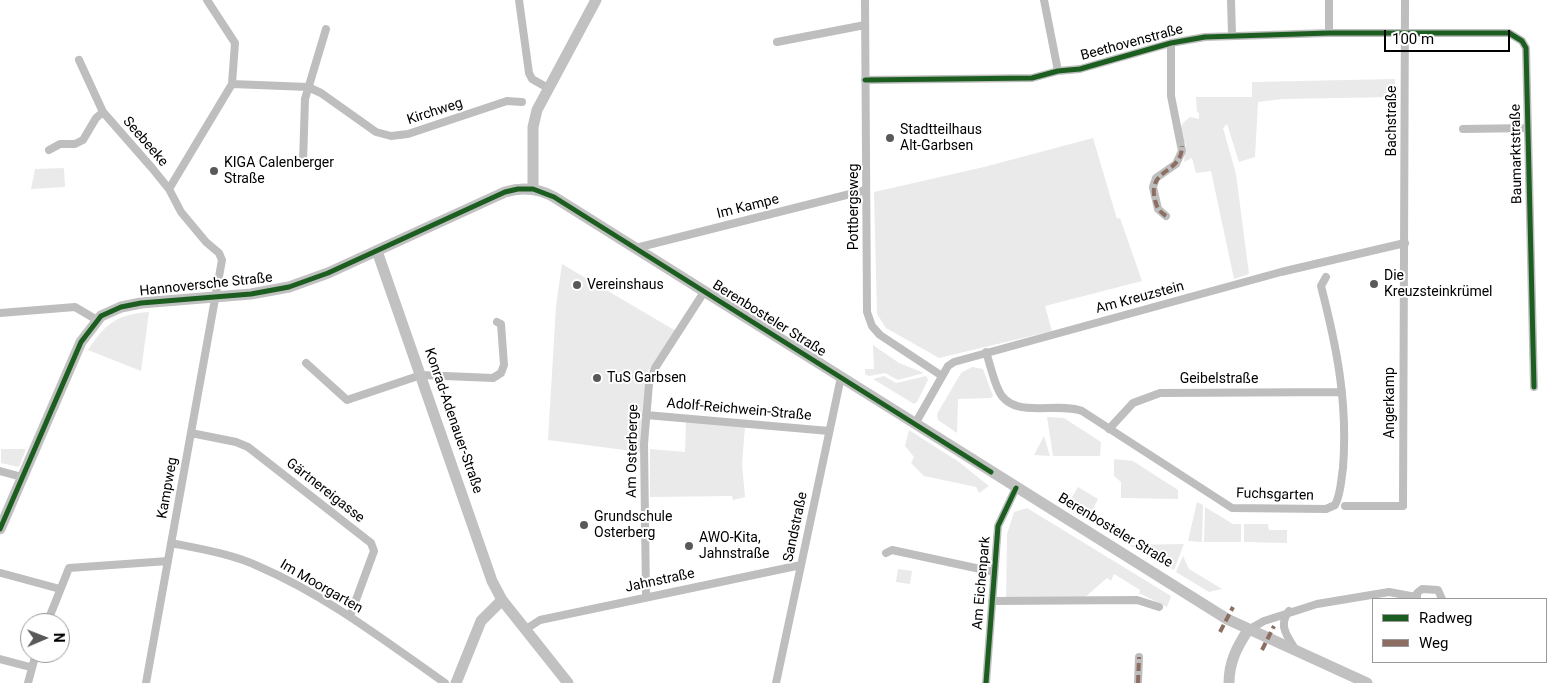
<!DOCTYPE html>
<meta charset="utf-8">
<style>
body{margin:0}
#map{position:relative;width:1567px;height:683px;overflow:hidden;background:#fff;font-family:Roboto,sans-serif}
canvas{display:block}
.legend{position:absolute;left:1372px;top:598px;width:175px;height:65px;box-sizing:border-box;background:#fff;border:1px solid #999;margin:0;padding:6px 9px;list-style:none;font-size:15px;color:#000}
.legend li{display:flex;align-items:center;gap:10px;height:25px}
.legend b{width:25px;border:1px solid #999}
.north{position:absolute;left:20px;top:613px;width:50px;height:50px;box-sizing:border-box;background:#fff;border:1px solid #999;border-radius:50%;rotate:89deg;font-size:14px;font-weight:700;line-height:20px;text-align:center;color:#000}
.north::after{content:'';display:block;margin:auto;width:18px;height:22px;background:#595959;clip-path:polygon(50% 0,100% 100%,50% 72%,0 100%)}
.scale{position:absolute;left:1384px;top:30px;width:126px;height:22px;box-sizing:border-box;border:2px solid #000;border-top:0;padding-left:6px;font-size:15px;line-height:18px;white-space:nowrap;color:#000;-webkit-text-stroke:4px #fff;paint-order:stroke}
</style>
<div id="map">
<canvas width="1567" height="683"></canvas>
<ul class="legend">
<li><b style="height:6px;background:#1b5e20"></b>Radweg</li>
<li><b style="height:6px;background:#8d6e63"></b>Weg</li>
</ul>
<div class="north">N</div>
<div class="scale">100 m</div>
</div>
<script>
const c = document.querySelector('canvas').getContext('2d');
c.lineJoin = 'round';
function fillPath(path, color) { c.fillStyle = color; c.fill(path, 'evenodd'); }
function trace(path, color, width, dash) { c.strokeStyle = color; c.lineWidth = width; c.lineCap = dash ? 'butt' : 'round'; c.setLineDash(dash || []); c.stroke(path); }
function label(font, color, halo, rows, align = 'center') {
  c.font = font + ' Roboto,sans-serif'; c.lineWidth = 4; c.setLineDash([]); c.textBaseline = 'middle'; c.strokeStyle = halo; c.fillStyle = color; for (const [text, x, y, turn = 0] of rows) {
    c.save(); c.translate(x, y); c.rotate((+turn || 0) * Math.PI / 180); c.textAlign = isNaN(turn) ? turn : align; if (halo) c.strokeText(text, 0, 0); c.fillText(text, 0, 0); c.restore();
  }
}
const green = new Path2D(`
 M1395,79V97L1282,99L1258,102L1255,157L1239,162L1227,124L1223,128L1236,174L1249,274L1234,279L1211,171L1196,173L1192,158L1184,162L1186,144L1184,142C1179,129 1179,125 1190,117L1199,119V113L1197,112L1196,97H1252V82Z
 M1093,138L1117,219L1120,218L1142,281L1045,306L1052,331L939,358L886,328L877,314L874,192L984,167Z
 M64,168L65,187L31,189L35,169Z
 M562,264L676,331L648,371L640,452L548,440L556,306Z
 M149,312L141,371L88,350C105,324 117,314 149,312Z
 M873,345L899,363L924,373L898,380L885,373L869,376L865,374V369H874Z
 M972,367L983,369L993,396L991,398L958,399L957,433L938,420L937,414L961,373Z
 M884,376L896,383L926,376L928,380L917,402L914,404L873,379Z
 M1047,417L1064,418L1101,442L1100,456H1053Z
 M686,420L745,426L742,464L745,497L733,500L732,496L650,497V449L685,452Z
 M909,430L959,462L989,486L979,493L976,487L924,476L911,463L914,457L905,446Z
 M1044,436L1050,456L1034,455Z
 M1,449H26L19,467L1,463Z
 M1114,459L1133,461L1178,490V499L1121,498V482L1114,476Z
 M1078,487L1098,499L1087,520L1066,507Z
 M1197,502L1203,505L1202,542L1188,541Z
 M1205,507L1233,524H1241V542H1204Z
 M1027,508L1171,596L1167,607L1139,593L1140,590L1114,574L1111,581L1107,578L1084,598L1006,599L1007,534L1014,512Z
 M1244,524H1268L1269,530H1287V543L1244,542Z
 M1184,544L1174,570L1129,545Z
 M1183,556L1189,569L1222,589L1209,592L1176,572Z
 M898,569L912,571L910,584L896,582Z`);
const street = new Path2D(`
 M519,0L529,73L532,79L548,88
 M865,0L867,312L872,326L880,335L942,376
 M1044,0L1058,71
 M1231,0L1232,34
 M1329,0V33
 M777,42L865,25
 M79,60L103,112L152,168L169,189L181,212L206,242L219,253L222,260L146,683
 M865,80L1032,78L1058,71L1080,69L1171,43L1205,37L1329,33H1509L1522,41L1526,48L1534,387
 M232,84L308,87L321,93L376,132L391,136L408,134L507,101L522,102
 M1463,129L1528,128
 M49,150L60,144H75L83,140L96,118L103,112
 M303,162L305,99L326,29
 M169,189L232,84L235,43L207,0
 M1166,216L1158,209L1153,187L1156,178L1176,164L1182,151L1171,96V43
 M636,248L866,190
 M0,313L75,307L97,320
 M986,352C990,364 993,378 998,389C1011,421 1055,401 1082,411L1232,508L1326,509L1335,505C1341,494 1341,480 1343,468C1348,403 1337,348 1321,286L1326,277
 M306,363L347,400L421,375L493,378L501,373L504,365L501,324L497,322
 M646,415L829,431
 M915,424L948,366L954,362L1281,272L1405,243
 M1109,429L1133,403L1160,393L1342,392
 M191,433L236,442L248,447L371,543L374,551L350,616
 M0,471L22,477
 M1345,506H1403L1405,0
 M171,543C201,549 232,554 260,567C327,596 385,641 445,683
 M886,553L892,550L994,572
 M1,573L60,589
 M646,596L644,444L649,384L655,368L704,292
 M1417,599V593L1422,589L1438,590L1442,599
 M992,601L1137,600L1159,607
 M1289,611C1278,625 1287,636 1295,649
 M47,623L69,568L168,561
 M526,629L540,620L801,565
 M1248,630L1264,621L1317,604L1389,592L1416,597
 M0,659L30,667
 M28,683L36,653
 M776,683L841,377
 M986,683L998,526L1016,488
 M1138,683L1139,657`);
const secondary = new Path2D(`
 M533,189V127L537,110L596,0
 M377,251L492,581L502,600L568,683
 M0,529L81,342L101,316L121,307L141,303L251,294L289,287L328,273L505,192C522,187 538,188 554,197L1227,619L1367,683
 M456,683L481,621L502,600
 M1229,683C1229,662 1237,647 1248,630`);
const quiet = new Path2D(`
 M1166,216C1159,211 1157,208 1155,200C1147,167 1182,175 1182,146
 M1220,632L1233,607
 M1262,650L1274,626
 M1138,683L1139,657`);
const cycleway = new Path2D(`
 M865,80L1032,78L1058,71L1080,69L1171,43L1205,37L1329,33H1509L1522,41L1526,48L1534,387
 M0,529L81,342L101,316L121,307L141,303L251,294L289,287L328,273L505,192L518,189H533L554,197L991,472
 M986,683L998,526L1016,488`);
const markers = [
 [890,138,5,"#595959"],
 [214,171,5,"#595959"],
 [1374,284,5,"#595959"],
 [577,285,5,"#595959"],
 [597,378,5,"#595959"],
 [584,525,5,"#595959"],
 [689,546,5,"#595959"]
];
const streetNames = [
 ["Beethovenstraße",1132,43,-15],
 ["Kirchweg",435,112,-18],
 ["Bachstraße",1392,121,-90],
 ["Seebeeke",145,142,49],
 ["Baumarktstraße",1517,154,-91],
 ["Im Kampe",748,207,-14],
 ["Pottbergsweg",854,207,-90],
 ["Hannoversche Straße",206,285,-6],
 ["Am Kreuzstein",1140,298,-15],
 ["Berenbosteler Straße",769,319,32],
 ["Geibelstraße",1219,379],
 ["Angerkamp",1390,403,-90],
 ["Adolf-Reichwein-Straße",739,410,5],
 ["Konrad-Adenauer-Straße",453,421,71],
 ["Am Osterberge",633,451,-89],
 ["Kampweg",168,488,-80],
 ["Gärtnereigasse",325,491,38],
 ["Fuchsgarten",1275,495,2],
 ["Sandstraße",796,527,-78],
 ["Berenbosteler Straße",1115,531,31],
 ["Jahnstraße",660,581,-12],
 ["Am Eichenpark",982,583,-85],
 ["Im Moorgarten",321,587,30]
];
const poiNames = [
 ["Stadtteilhaus",900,130],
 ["Alt-Garbsen",900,146],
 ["KIGA Calenberger",224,163],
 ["Straße",224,179],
 ["Die",1384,276],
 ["Kreuzsteinkrümel",1384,292],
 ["Vereinshaus",587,285],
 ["TuS Garbsen",607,378],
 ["Grundschule",594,517],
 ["Osterberg",594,533],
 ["AWO-Kita,",699,538],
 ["Jahnstraße",699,554]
];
fillPath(green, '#eaeaea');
trace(street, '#bebebe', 8);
trace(secondary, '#c1c1c1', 11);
trace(quiet, '#8d6e63', 4, [8, 4]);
trace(cycleway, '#1b5e20', 5);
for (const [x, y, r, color] of markers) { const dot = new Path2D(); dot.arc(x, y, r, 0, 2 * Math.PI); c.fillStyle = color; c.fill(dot); trace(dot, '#fff', 2); }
label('14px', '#000', '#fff', streetNames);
label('14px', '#000', '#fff', poiNames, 'left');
</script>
